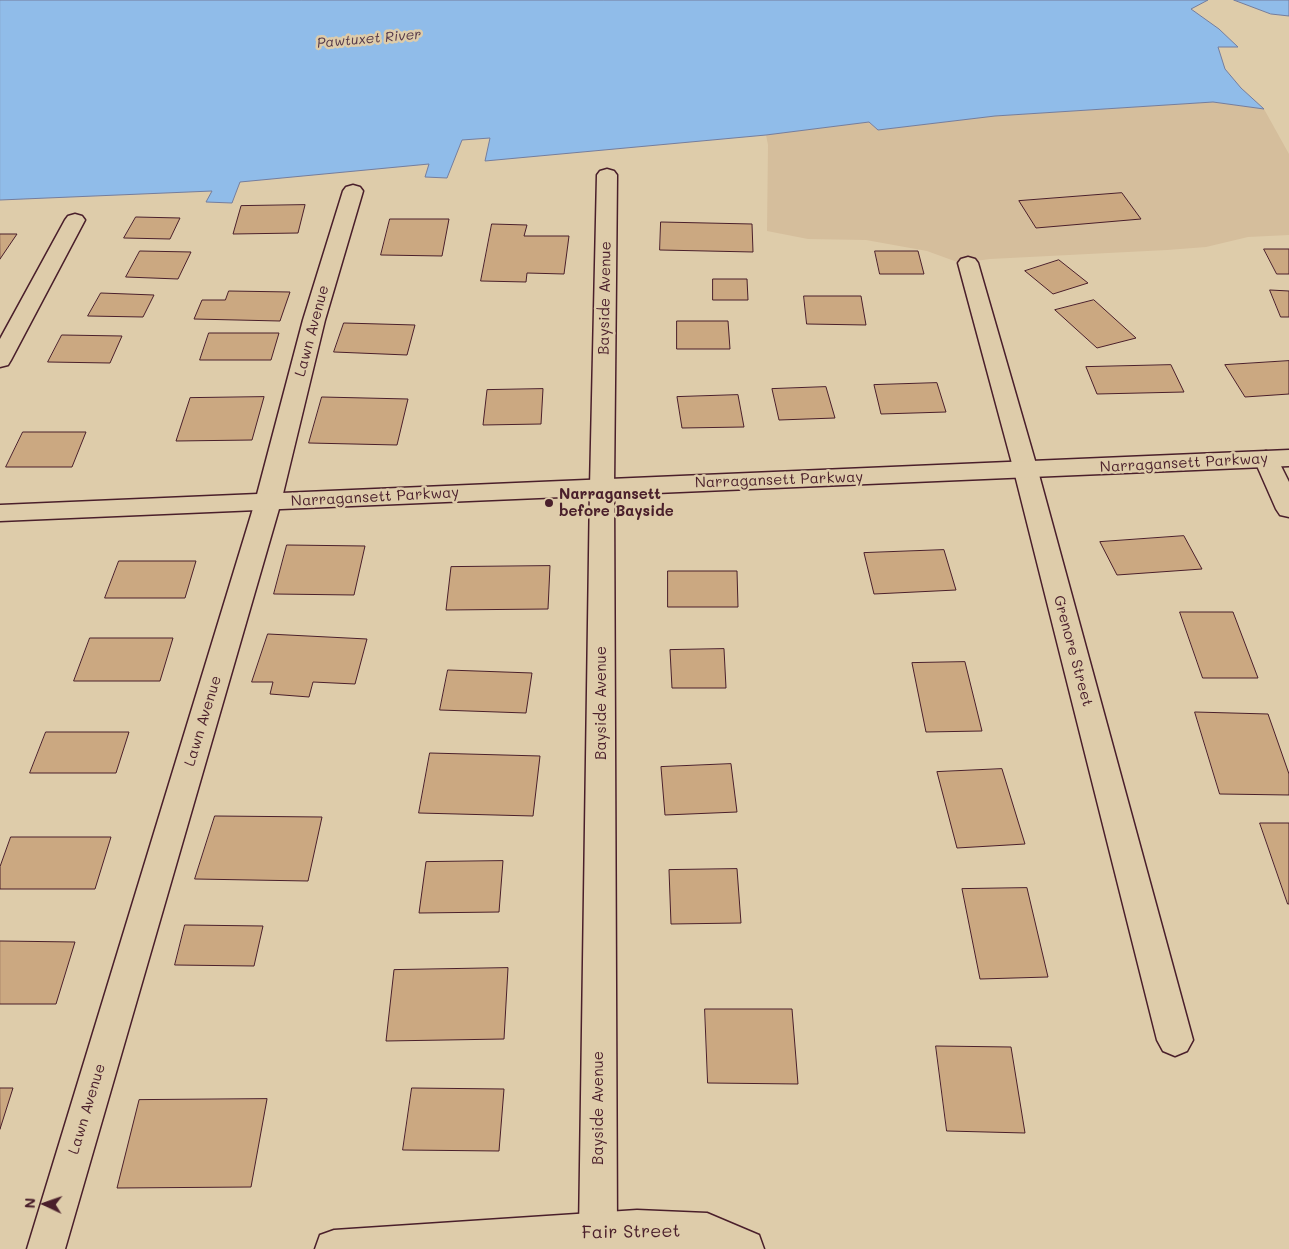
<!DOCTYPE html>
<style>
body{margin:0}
#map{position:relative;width:1289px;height:1249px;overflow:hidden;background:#deccaa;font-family:Mali,sans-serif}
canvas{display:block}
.north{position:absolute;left:20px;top:1179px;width:50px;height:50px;-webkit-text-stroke:4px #deccaa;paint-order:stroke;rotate:273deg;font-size:14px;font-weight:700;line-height:20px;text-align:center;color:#4a1f2b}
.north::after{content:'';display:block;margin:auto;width:18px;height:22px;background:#4a1f2b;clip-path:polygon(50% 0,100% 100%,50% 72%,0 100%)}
</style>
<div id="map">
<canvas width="1289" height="1249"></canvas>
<div class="north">N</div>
</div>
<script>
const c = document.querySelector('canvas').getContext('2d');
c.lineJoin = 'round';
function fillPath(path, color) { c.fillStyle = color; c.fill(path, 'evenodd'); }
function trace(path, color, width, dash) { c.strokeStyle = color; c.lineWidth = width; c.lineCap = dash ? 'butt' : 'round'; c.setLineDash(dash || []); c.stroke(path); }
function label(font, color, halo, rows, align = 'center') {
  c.font = font + ' Mali,sans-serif'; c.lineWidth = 5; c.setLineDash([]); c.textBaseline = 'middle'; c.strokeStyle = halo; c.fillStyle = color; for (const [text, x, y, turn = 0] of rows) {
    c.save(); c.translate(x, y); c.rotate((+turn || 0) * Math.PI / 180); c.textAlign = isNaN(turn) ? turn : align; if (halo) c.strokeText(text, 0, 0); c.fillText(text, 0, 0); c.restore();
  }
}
const built = new Path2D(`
 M1213,102L1264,109L1289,154V235L1248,237L1206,247L1167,250L990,259L960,263L927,251L866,240L808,239L767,231L768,145L766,135L869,122L878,130L995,116Z`);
const water = new Path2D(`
 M0,0H1208L1191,9L1219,29L1238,47H1218L1225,69L1241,88L1264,109L1213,102L995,116L878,130L869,122L766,135L485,161L490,138L462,140L447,178L425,177L429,164L240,182L232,203L206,202L212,191L0,200Z
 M1234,0H1289V16L1271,14Z`);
const building = new Path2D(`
 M1122,193L1141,219L1036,228L1019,201Z
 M305,205L298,233L233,234L241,206Z
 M136,217L180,218L170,239L124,238Z
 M390,219H449L442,256L381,255Z
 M661,222L752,224L753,252L660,250Z
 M492,224L527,225L524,236H569L564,274L527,273L526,282L481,281Z
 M0,234H17L0,259Z
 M1264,249H1289V274H1277Z
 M140,251L191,252L178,279L126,277Z
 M875,251H918L924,274H880Z
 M1059,260L1088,283L1053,294L1025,271Z
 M713,279H747L748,300H713Z
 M1270,290L1289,291V317H1281Z
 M229,291L290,292L280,321L194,319L202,300H225Z
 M101,293L154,295L143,317L88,316Z
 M804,296H861L866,325L807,324Z
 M1094,300L1136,338L1097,348L1055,310Z
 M677,321H728L730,349H677Z
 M344,323L415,325L407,355L334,352Z
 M209,333H279L271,360H200Z
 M62,335L122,336L110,363L48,362Z
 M1289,361V394L1245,397L1225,365Z
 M1171,365L1184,392L1097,394L1086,367Z
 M937,383L946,412L881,414L874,385Z
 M826,387L835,418L779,420L772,389Z
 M543,389L541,424L483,425L487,390Z
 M738,395L744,427L682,428L677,397Z
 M264,397L252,440L176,441L190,398Z
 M322,397L408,399L397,445L309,443Z
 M23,432H86L72,467H6Z
 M1184,536L1202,569L1117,575L1100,542Z
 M287,545L365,546L354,595L274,594Z
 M944,550L956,590L874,594L864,553Z
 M119,561H196L185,598H105Z
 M550,566L548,609L446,610L451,567Z
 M668,571H737L738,607H668Z
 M1180,612H1233L1258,678H1203Z
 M268,634L367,639L355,684L313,682L309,697L270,694L273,682H252Z
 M90,638H173L160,681H74Z
 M724,649L726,688H672L670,650Z
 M965,662L982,731L926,732L912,663Z
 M448,670L532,673L526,713L440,710Z
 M1195,712L1268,714L1289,774V795L1220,794Z
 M46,732H129L116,773H30Z
 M430,753L540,756L533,816L419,813Z
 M731,764L737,812L665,815L661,767Z
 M1002,769L1025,844L957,848L937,772Z
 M215,816L322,817L308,881L195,879Z
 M1260,823H1289V904H1288Z
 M11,837H111L95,889H0V867Z
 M503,861L499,912L419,913L426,862Z
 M737,869L741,923L671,924L669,870Z
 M1027,888L1048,977L980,979L962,889Z
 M185,925L263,926L254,966L175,965Z
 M0,941L75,942L56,1004H0Z
 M508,968L504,1039L386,1041L394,970Z
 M705,1009H792L798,1084L708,1083Z
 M936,1046L1011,1047L1025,1133L947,1131Z
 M0,1088H13L0,1129Z
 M412,1088L504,1089L499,1151L403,1150Z
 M267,1099L251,1187L117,1188L139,1100Z`);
const minor = new Path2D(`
 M607,169L614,171L617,175L614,487L617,1232L612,1246C601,1249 595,1249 584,1246L579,1232L590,487L597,175L600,171Z
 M353,185L360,187L363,191L325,320L281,502L65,1249H27L255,502L303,320L343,191L346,187Z
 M75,214L82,216L85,220L11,360L8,365L0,367V339L65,220L68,216Z
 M968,257L975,259L978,263L1038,471L1193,1040L1187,1051L1175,1056L1163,1051L1157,1040L1014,471L958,263L961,259Z
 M1266,451L1275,454L1289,482V517L1280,515L1276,509L1254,459L1257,454Z`);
const tertiary = new Path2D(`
 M1289,450V466L0,521V505Z
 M637,1210L707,1213L759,1235L764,1249H315L320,1235L334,1230Z`);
const markers = [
 [549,503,5,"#4a1f2b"]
];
const farWaternames = [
 ["Pawtuxet River",369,39,-5]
];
const streetNames = [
 ["Bayside Avenue",605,298,-89],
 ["Lawn Avenue",312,331,-75],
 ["Narragansett Parkway",1184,463,-3],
 ["Narragansett Parkway",779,480,-2],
 ["Narragansett Parkway",375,497,-3],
 ["Grenore Street",1073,651,75],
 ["Bayside Avenue",601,703,-90],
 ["Lawn Avenue",203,721,-73],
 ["Bayside Avenue",598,1108,-90],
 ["Lawn Avenue",87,1109,-73]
];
const poiNames = [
 ["Narragansett",559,494],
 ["before Bayside",559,511]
];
const nearStreetnames = [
 ["Fair Street",631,1232,-1]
];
fillPath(built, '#d5be9c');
fillPath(water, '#90bce9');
trace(water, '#747d9d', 1);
fillPath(building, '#cba881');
trace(building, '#4a1f2b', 1);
trace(minor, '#4a1f2b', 3);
trace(tertiary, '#4a1f2b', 3);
fillPath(minor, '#deccaa');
fillPath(tertiary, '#deccaa');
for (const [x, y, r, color] of markers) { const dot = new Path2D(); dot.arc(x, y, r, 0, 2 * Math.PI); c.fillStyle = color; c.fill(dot); trace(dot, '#deccaa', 2); }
label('italic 14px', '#543748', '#deccaa', farWaternames);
label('15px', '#4a1f2b', '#deccaa', streetNames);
label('bold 15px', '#4a1f2b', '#deccaa', poiNames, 'left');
label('18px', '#4a1f2b', '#deccaa', nearStreetnames);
</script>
